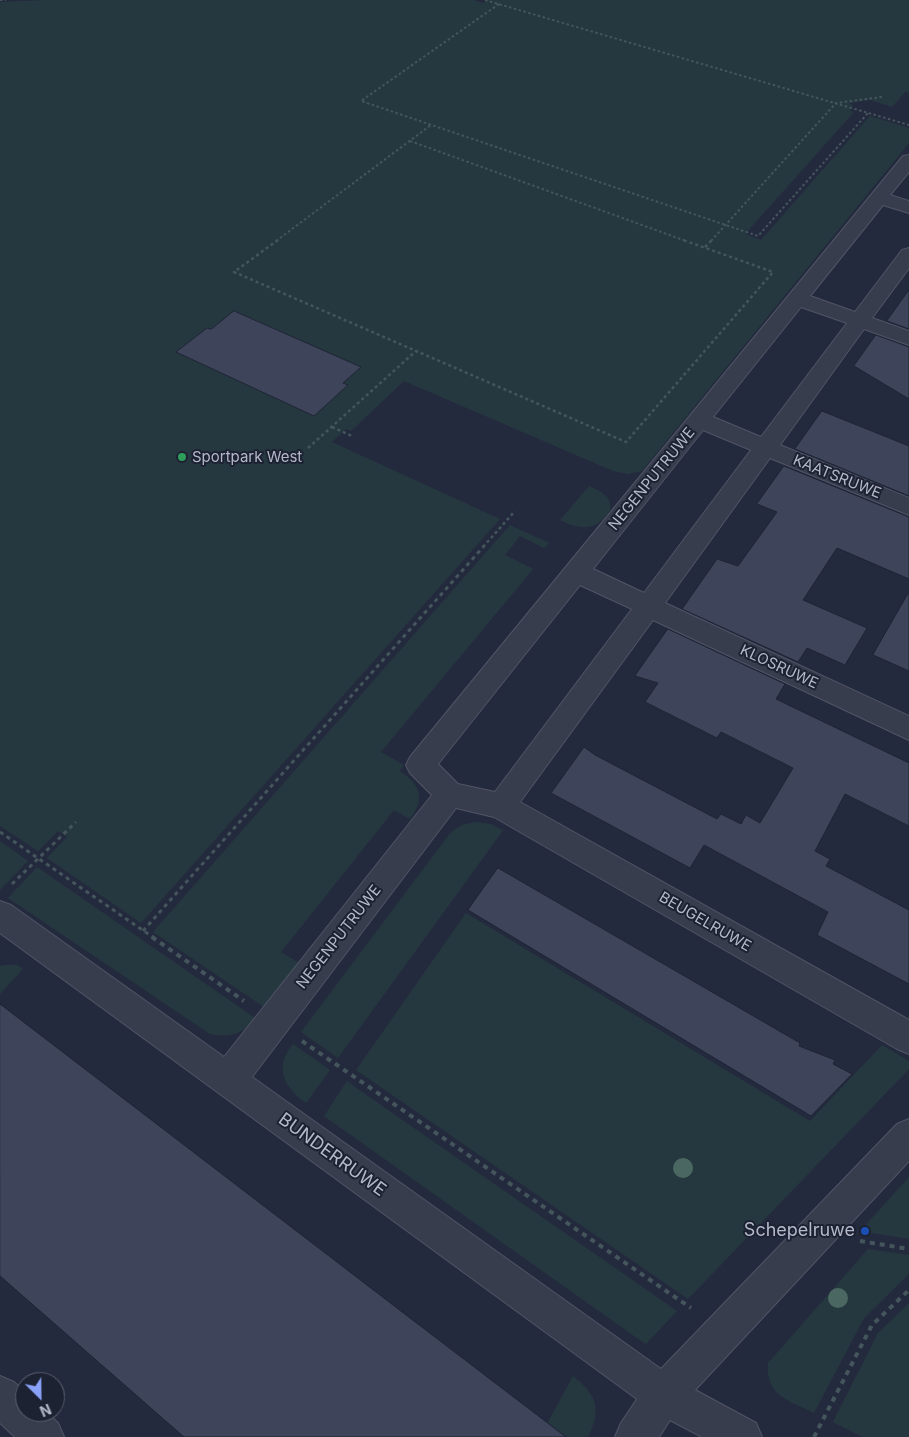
<!DOCTYPE html>
<style>
body{margin:0}
#map{position:relative;width:909px;height:1437px;overflow:hidden;background:#242a3e;font-family:Inter,sans-serif}
canvas{display:block}
.north{position:absolute;left:15px;top:1372px;width:50px;height:50px;box-sizing:border-box;background:#1d2233;border:1px solid #595e6f;border-radius:50%;rotate:157deg;font-size:14px;font-weight:700;line-height:20px;text-align:center;color:#b4b8c9}
.north::after{content:'';display:block;margin:auto;width:18px;height:22px;background:#89a1f9;clip-path:polygon(50% 0,100% 100%,50% 72%,0 100%)}
</style>
<div id="map">
<canvas width="909" height="1437"></canvas>
<div class="north">N</div>
</div>
<script>
const c = document.querySelector('canvas').getContext('2d');
c.lineJoin = 'round';
function fillPath(path, color) { c.fillStyle = color; c.fill(path, 'evenodd'); }
function trace(path, color, width, dash) { c.strokeStyle = color; c.lineWidth = width; c.lineCap = dash ? 'butt' : 'round'; c.setLineDash(dash || []); c.stroke(path); }
function label(font, color, halo, rows, align = 'center') {
  c.font = font + ' Inter,sans-serif'; c.lineWidth = 4; c.setLineDash([]); c.textBaseline = 'middle'; c.strokeStyle = halo; c.fillStyle = color; for (const [text, x, y, turn = 0] of rows) {
    c.save(); c.translate(x, y); c.rotate((+turn || 0) * Math.PI / 180); c.textAlign = isNaN(turn) ? turn : align; if (halo) c.strokeText(text, 0, 0); c.fillText(text, 0, 0); c.restore();
  }
}
const green = new Path2D(`
 M44,0H473L483,3L488,0H909V92H905L892,107L870,100L849,103L853,105L850,111L854,112L745,234L761,240L870,116L909,128V143L642,471L628,474L613,471L404,381L351,431L346,429L332,442L500,519L141,923L47,858L67,837L58,831L38,851L0,826V2Z
 M589,486C600,491 612,496 610,510C596,532 581,530 560,520Z
 M510,525L549,543L544,548L520,536L505,555L533,569L381,752L404,765L400,770L401,772C421,785 425,799 410,819L394,810L281,952L299,963L264,1007L153,932Z
 M474,822L491,824L502,830L504,829L338,1058L301,1032L451,832L462,825Z
 M0,841L28,861L0,890Z
 M37,867L255,1018C245,1034 228,1038 210,1034L8,898Z
 M466,913L810,1121L882,1045L909,1061V1069L688,1299L356,1070Z
 M4,965H17L23,969L0,994V966Z
 M293,1044L330,1070L306,1103C285,1088 273,1068 293,1044Z
 M347,1081L355,1087L677,1311L646,1344L634,1336L324,1116Z
 M909,1177V1239L860,1231Z
 M868,1249L909,1255V1274L864,1318L814,1413C790,1401 765,1396 768,1363Z
 M909,1303V1437H863L833,1422L878,1333Z
 M573,1376C597,1395 602,1409 588,1437H540Z`);
const building = new Path2D(`
 M909,290V329L887,321Z
 M234,311L361,367L343,383L348,385L314,416L176,352L207,328L211,329Z
 M876,335L909,347V399L854,366Z
 M822,411L909,446V496L795,449Z
 M784,466L909,517V579L837,548L803,600L867,628L845,665L807,648L798,662L682,609L717,559L738,566L777,512L757,504Z
 M909,592V671L873,655Z
 M668,629L785,684L776,699L909,763V826L845,794L815,851L830,859L826,866L909,910V984L817,935L828,912L704,845L690,868L551,793L584,747L595,755L717,819L721,814L741,824L746,815L760,823L793,768L721,732L717,738L645,702L658,683L635,676Z
 M498,868L800,1043L799,1046L835,1060L833,1064L852,1074L811,1116L468,910Z
 M0,1004L410,1318L566,1437H184L0,1276Z`);
const pathFar3 = new Path2D(`
 M0,0H6
 M485,0L909,125
 M499,4L361,101L758,236L868,113
 M410,141L686,241
 M276,241L431,125
 M711,241L836,103L882,97`);
const pathFar2 = new Path2D(`
 M278,240L234,272L626,442L773,272L683,240
 M705,247L712,240
 M332,427L354,437
 M308,448L416,351
 M483,547L515,511`);
const pathFar1 = new Path2D(`
 M0,832L154,938
 M12,884L76,822
 M143,931L484,546`);
const path = new Path2D(`
 M152,937L244,1001
 M302,1041L691,1308
 M860,1241L909,1249
 M814,1437L872,1325L909,1290`);
const minor = new Path2D(`
 M909,155V172L890,195L909,201V213L883,205L810,296L855,312L902,250L909,248V268L872,318L909,331V345L864,329L780,445L909,498V515L770,458L665,603L909,716V740L653,620L520,802L909,1020V1054L897,1049L494,817L456,808L252,1077L661,1369L897,1124L909,1119V1161L695,1390L756,1423L762,1437H702L670,1420L659,1437H615L621,1423L637,1399L0,933V901L11,905L224,1057L432,795L410,773L406,765L410,757L903,156ZM801,307L847,323L761,437L713,417ZM703,430L751,450L644,593L593,569ZM580,585L632,609L495,792L458,784L438,764Z
 M0,1376L14,1382L25,1392V1412H46L58,1423L64,1437H15L0,1423Z`);
const trees = [
 [683,1168],
 [838,1298]
];
const markers = [
 [182,457,5,"#2e9e5b"],
 [865,1231,5,"#1a4fb4"]
];
const poiNames = [
 ["Sportpark West",192,457]
];
const streetNames = [
 ["KAATSRUWE",837,477,22],
 ["NEGENPUTRUWE",652,479,-51],
 ["KLOSRUWE",779,667,25],
 ["BEUGELRUWE",705,922,30],
 ["NEGENPUTRUWE",339,937,-52]
];
const nearStreetnames = [
 ["BUNDERRUWE",332,1155,36]
];
const nearPoinames = [
 ["Schepelruwe",855,1231]
];
fillPath(green, '#26383f');
fillPath(building, '#3e455b');
trace(building, '#1f2435', 1);
trace(minor, '#505566', 2);
trace(pathFar3, '#44555c', 2, [2.5, 2.5]);
trace(pathFar2, '#44555c', 2.5, [3, 3]);
trace(pathFar1, '#44555c', 3, [4, 4]);
trace(path, '#44555c', 4, [5, 5]);
fillPath(minor, '#383d4e');
c.fillStyle = '#4a6861';
for (const [x, y] of trees) { c.beginPath(); c.arc(x, y, 10, 0, 2 * Math.PI); c.fill(); }
for (const [x, y, r, color] of markers) { const dot = new Path2D(); dot.arc(x, y, r, 0, 2 * Math.PI); c.fillStyle = color; c.fill(dot); trace(dot, '#1d2233', 2); }
label('15px', '#b4b8c9', '#1d2233', poiNames, 'left');
label('15px', '#b4b8c9', '#1d2233', streetNames);
label('18px', '#b4b8c9', '#1d2233', nearStreetnames);
label('18px', '#b4b8c9', '#1d2233', nearPoinames, 'right');
</script>
